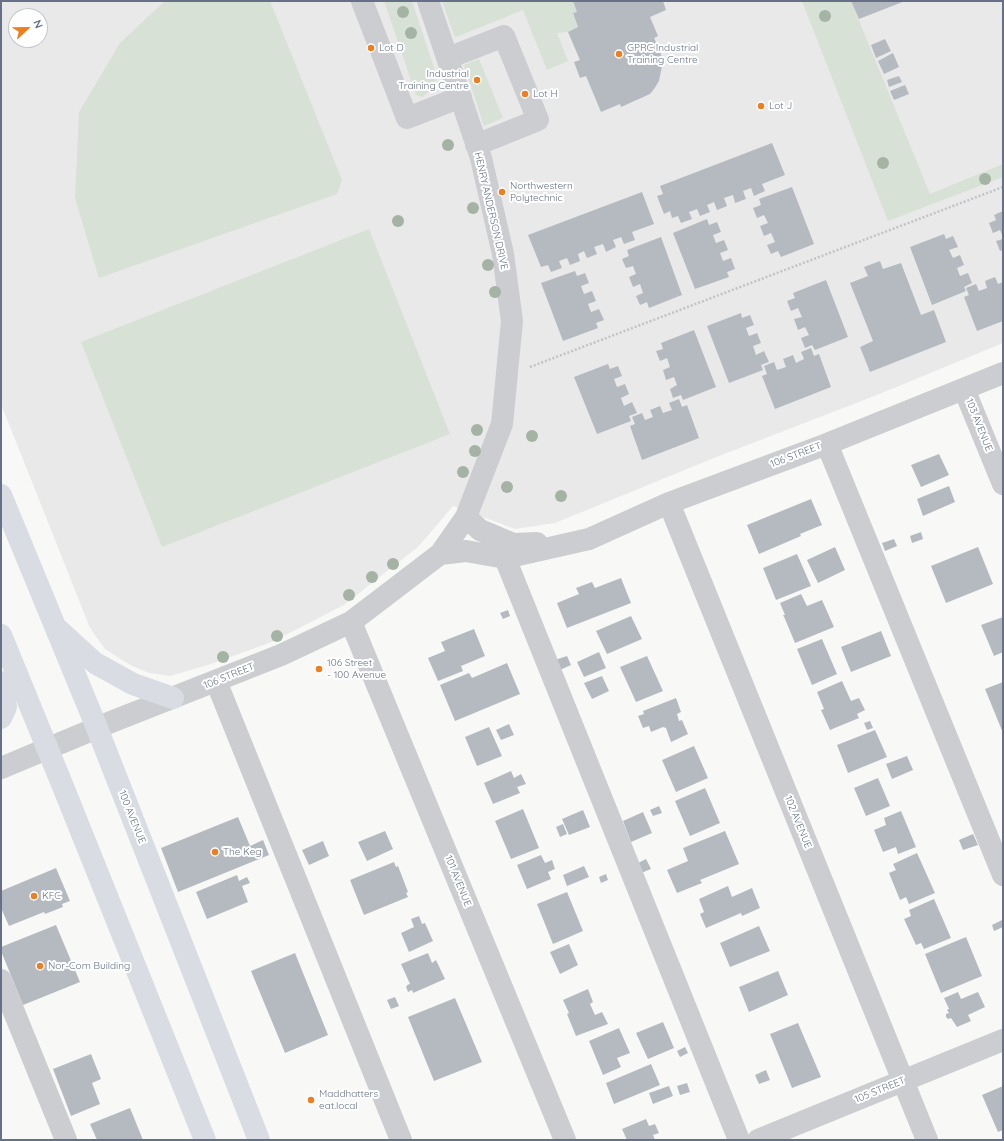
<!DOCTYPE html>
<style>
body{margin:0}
#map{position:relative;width:1004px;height:1141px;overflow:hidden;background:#f8f9f6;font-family:Quicksand,sans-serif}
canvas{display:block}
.frame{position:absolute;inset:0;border:2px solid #667188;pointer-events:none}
.north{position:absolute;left:8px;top:8px;width:40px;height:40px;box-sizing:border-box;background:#fff;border:1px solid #c2c6cf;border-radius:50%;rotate:68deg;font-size:11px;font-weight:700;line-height:16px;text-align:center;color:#667188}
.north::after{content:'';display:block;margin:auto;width:14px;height:18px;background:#ec7f22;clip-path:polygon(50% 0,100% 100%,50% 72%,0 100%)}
</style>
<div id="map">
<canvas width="1004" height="1141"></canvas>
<div class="frame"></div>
<div class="north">N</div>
</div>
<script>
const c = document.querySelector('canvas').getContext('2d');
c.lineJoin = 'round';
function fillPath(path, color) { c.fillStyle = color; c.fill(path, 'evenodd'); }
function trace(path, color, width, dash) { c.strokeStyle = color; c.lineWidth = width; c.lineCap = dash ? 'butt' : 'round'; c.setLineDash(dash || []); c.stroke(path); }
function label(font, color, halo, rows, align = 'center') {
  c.font = font + ' Quicksand,sans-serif'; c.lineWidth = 4; c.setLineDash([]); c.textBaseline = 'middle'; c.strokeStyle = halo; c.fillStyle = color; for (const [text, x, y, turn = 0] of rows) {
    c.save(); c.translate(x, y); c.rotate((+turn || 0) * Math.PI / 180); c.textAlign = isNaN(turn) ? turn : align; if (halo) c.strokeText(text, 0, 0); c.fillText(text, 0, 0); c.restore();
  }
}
const built = new Path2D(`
 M1,1H1003V343L882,393L714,458L555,523L515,529L453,506L419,546L344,605L272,642L208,665L170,676L149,673L130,665L105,649L90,628L1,404ZM16,16H40V40H16Z`);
const green = new Path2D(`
 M165,1H270L342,180L337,194L99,278L75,198L79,112L120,43Z
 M384,1H412L437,77L431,90L422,97L416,95Z
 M442,1H573L577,12L573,14L578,27L568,32L557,33L568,61L547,70L523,10L456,37L454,35Z
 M802,1H851L930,194L1003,164V177L888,221Z
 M479,59L503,118L484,126L464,65Z
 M369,229L450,434L162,547L81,342Z`);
const building = new Path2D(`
 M573,1H663L666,10L650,17L658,36L654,38L660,51L662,58V66L659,81L654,89L650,94L621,107L620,104L601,112L586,76L580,78L574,62L580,60L568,32L578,27L573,13L577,12Z
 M851,1H905L859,19Z
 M885,39L891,51L876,58L871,45Z
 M893,53L899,67L884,74L878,61Z
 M899,76L902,82L889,87L887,80Z
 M905,85L909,94L894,100L890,91Z
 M772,143L785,175L762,184L765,191L754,196L751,188L743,191L746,199L735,203L733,195L724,198L727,206L717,210L714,202L707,205L710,212L700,216L697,209L689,212L692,219L681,223L678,216L672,218L670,211L664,214L657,196L663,194L660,186Z
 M792,187L814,244L781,257L778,251L771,254L767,245L775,242L771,233L764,236L760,226L768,223L764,215L757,218L753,208L761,205L759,199Z
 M642,192L654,224L632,232L635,240L624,244L621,237L613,240L616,247L606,252L603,244L594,247L597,254L587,258L584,251L578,254L580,261L570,265L567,258L559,261L562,268L551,272L548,265L541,267L528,235Z
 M1003,211V237L1000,230L993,233L989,223L996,220L994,215Z
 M707,219L709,225L717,222L721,232L713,235L716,243L724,240L728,250L720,253L723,261L731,258L735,269L727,272L729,277L695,289L673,233Z
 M944,234L946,239L953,236L958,247L949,250L953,258L960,255L964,265L957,268L960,276L968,273L972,283L964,287L966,291L932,305L910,247Z
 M661,237L682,295L649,308L647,302L640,305L636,296L643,293L640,284L633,287L629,277L636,274L633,266L626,268L622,259L629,256L627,250Z
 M1003,239V250L1000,251L996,241Z
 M880,261L883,269L901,263L921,315L934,310L946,342L870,372L860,347L873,341L850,283L868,276L864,267Z
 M575,271L577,276L585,273L589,283L581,286L584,294L592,291L596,301L588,304L591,312L599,309L604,320L596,323L598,328L563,341L541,283Z
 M995,277L998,284L1003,282V321L977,331L964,297L969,295L966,288L976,284L979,291L987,288L985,281Z
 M826,280L848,337L815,350L812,345L805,348L801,338L809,335L805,327L798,330L794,319L802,317L798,308L791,311L787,301L795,298L793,293Z
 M741,313L742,318L750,315L754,325L746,328L749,336L757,333L761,343L753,346L756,355L764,351L769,362L761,365L763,370L729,383L707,326Z
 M694,330L716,387L683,400L681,395L673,398L670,389L677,385L674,377L666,380L663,370L670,367L667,358L660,361L656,351L663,349L661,343Z
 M811,348L814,356L819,354L831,387L775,409L762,376L767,374L764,366L774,362L777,370L786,367L783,359L793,355L796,363L804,359L801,352Z
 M608,364L610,369L618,366L622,376L614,379L617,387L625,384L629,394L621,398L624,406L632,402L637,413L629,416L631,421L597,434L574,377Z
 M679,399L682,407L687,405L699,438L642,460L630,426L635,424L632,417L642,413L645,420L653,417L650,410L660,406L663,413L672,410L669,403Z
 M939,454L949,475L921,487L911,465Z
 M949,486L955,502L923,516L917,499Z
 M811,499L822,525L800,534L801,536L759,554L747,525Z
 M921,532L923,539L912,543L910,536Z
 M894,539L897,546L885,551L882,543Z
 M835,547L845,570L818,583L807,560Z
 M978,547L993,584L946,603L931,566Z
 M797,554L811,586L776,600L763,568Z
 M621,578L631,603L567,628L557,603L579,594L576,588L592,582L595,588Z
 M801,594L807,606L822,600L834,627L795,643L785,619L783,615H785L780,603Z
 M508,610L510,616L503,619L500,613Z
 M631,616L642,639L607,654L596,631Z
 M1003,617V652L994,656L981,625Z
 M474,629L485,656L461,666L463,671L438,681L428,658L445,651L441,642Z
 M881,631L891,656L851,672L841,647Z
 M822,639L837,674L812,685L797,649Z
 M599,652L606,668L584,677L577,662Z
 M567,656L571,665L560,670L555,660Z
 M647,656L663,691L636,702L620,667Z
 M507,663L520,694L455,721L440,685L469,673L472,678Z
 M602,676L609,691L592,699L584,683Z
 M842,681L851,701L859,698L865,710L857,714L859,718L830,730L821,710L824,709L817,692Z
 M1003,682V733L985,689Z
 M676,698L681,712L677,714L679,721L682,720L688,734L671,742L666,728L663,727L651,732L649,726L643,728L638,716L644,714L643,711Z
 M870,721L873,728L867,730L864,723Z
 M509,724L514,735L501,740L496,730Z
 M489,727L502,756L477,766L465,737Z
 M875,730L887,757L848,773L837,745Z
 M694,746L708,778L676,792L662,760Z
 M907,756L913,770L892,779L886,764Z
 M511,771L514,778L521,774L526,784L517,787L520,793L493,804L484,783Z
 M878,778L890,806L866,816L854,788Z
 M705,788L720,823L690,836L675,801Z
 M659,806L662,813L653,816L650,810Z
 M523,809L539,848L511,859L495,821Z
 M583,810L590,827L569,835L562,819Z
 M901,811L916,847L898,854L896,847L883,852L874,830L886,825L884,818Z
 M643,812L652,833L631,842L623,821Z
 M238,817L250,846L263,840L269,855L178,892L161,848Z
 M563,824L567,834L560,837L556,827Z
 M385,831L393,849L367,861L358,842Z
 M725,831L739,864L700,880L702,883L677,893L667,870L688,861L683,848Z
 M973,834L978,845L963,850L959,840Z
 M323,841L329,856L309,865L302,850Z
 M917,853L935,893L909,904L906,897L900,900L889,873L896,870L893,864Z
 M541,855L545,863L552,860L555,869L548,872L551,879L527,889L517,865Z
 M646,859L651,869L641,873L636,864Z
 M394,862L396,867L398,866L408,892L406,893L408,897L364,915L350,880Z
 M584,866L589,877L567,886L563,875Z
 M56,868L70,901L62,904L63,907L45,914L44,912L9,926L1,908V891Z
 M606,874L608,880L601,883L599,877Z
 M237,875L239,881L247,877L250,883L242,886L248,902L207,919L196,892Z
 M728,886L732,897L752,888L760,908L742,916L741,913L706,928L700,914L704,912L699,899Z
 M567,892L583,931L553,944L537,904Z
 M934,899L951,938L924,949L921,943L916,945L904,919L911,916L909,910Z
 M419,916L422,924L425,923L433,941L409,952L401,933L414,927L411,919Z
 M1002,920L1003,927L994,931L992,925Z
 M56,925L80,982L23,1005L1,951V947Z
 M759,926L770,951L730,967L720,943Z
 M966,937L982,976L941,993L925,954Z
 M569,944L578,965L560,974L550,952Z
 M295,953L328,1035L285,1053L251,971Z
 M428,953L432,963L436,960L445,979L413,993L412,990L408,992L406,987L407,986V985L410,984L401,964Z
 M778,971L788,995L749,1012L739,987Z
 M588,989L593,1002L590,1004L595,1015L602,1012L608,1024L576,1036L567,1014L569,1013L563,1000Z
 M958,992L961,999L978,992L985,1007L968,1015L971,1021L957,1027L951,1018L948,1019L946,1017V1014L949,1013L947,1010L949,1009L944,998Z
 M395,997L399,1006L391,1009L387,1000Z
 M455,998L482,1062L434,1081L408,1017Z
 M663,1022L674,1048L648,1059L636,1033Z
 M798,1023L821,1077L792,1088L770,1034Z
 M619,1028L630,1053L617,1058L621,1067L603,1075L589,1041Z
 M685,1047L688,1053L680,1057L677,1051Z
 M91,1054L101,1079L92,1083L100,1104L71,1116L53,1069Z
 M651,1064L660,1085L614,1104L606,1083Z
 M766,1070L770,1080L759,1084L755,1075Z
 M687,1083L690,1092L680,1095L677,1086Z
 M669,1086L673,1096L653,1104L649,1093Z
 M1003,1086V1130L998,1132L982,1095Z
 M130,1108L143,1140H97L90,1124Z
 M646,1119L649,1126L655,1124L659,1133L653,1135L655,1140H627L622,1129Z`);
const path = new Path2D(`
 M530,367L1003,187`);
const minor = new Path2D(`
 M362,1L407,118L461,97
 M448,58L504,36L538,120L476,145
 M964,389L1003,484
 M827,444L1003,875
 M669,503L927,1140
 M466,517L480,530L513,544L537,543
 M440,554L466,551L505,558L589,539L669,503L827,444L1003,373
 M505,558L739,1140
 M351,622L565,1140
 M216,681L401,1140
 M1,768L111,722L281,655L351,622L440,554L466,517L502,424L512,321L503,254L481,158L428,1
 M1,980L66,1140
 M758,1140L1003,1040`);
const major = new Path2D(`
 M1,495L97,728L259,1140
 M59,630L95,663L133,684L173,698
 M1,635L64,789L205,1140
 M1,682L6,707L1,718`);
const trees = [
 [403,12],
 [825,16],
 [411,33],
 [448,145],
 [883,163],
 [985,179],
 [473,208],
 [398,221],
 [488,265],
 [495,292],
 [477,430],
 [532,436],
 [475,451],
 [463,472],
 [507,487],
 [561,496],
 [393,564],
 [372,577],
 [349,595],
 [277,636],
 [223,657]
];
const markers = [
 [371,48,4,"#ec7f22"],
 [619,54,4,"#ec7f22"],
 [477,80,4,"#ec7f22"],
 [525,94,4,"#ec7f22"],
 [761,106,4,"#ec7f22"],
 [502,192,4,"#ec7f22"],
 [319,669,4,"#ec7f22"],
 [215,852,4,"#ec7f22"],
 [34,896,4,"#ec7f22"],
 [40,966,4,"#ec7f22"],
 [311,1100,4,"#ec7f22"]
];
const poiNames = [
 ["Lot D",379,48],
 ["GPRC Industrial",627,48],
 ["Training Centre",627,60],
 ["Industrial",469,74,"right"],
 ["Training Centre",469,86,"right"],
 ["Lot H",533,94],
 ["Lot J",769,106],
 ["Northwestern",510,186],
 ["Polytechnic",510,198],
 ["106 Street",327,663],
 ["- 100 Avenue",327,675],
 ["The Keg",223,852],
 ["KFC",42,896],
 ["Nor-Com Building",48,966],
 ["Maddhatters",319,1094],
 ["eat.local",319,1106]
];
const streetNames = [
 ["HENRY ANDERSON DRIVE",491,211,77],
 ["103 AVENUE",979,425,68],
 ["106 STREET",796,455,-21],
 ["106 STREET",229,676,-22],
 ["100 AVENUE",132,817,68],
 ["102 AVENUE",798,822,68],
 ["101 AVENUE",458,881,68],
 ["105 STREET",880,1090,-22]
];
fillPath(built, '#e9e9e9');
fillPath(green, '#d8e1d6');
fillPath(building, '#b5bac1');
trace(path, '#c2c3c6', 2.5, [2, 2]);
trace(minor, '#cbcdd1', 22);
trace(major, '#d9dce2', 22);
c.fillStyle = '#a5b3a5';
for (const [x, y] of trees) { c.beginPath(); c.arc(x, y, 6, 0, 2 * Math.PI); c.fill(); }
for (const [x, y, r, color] of markers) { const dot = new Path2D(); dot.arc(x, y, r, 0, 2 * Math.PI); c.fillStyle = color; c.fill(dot); trace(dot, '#fff', 1.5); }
label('10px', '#667188', '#fff', poiNames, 'left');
label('10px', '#667188', '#fff', streetNames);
</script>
